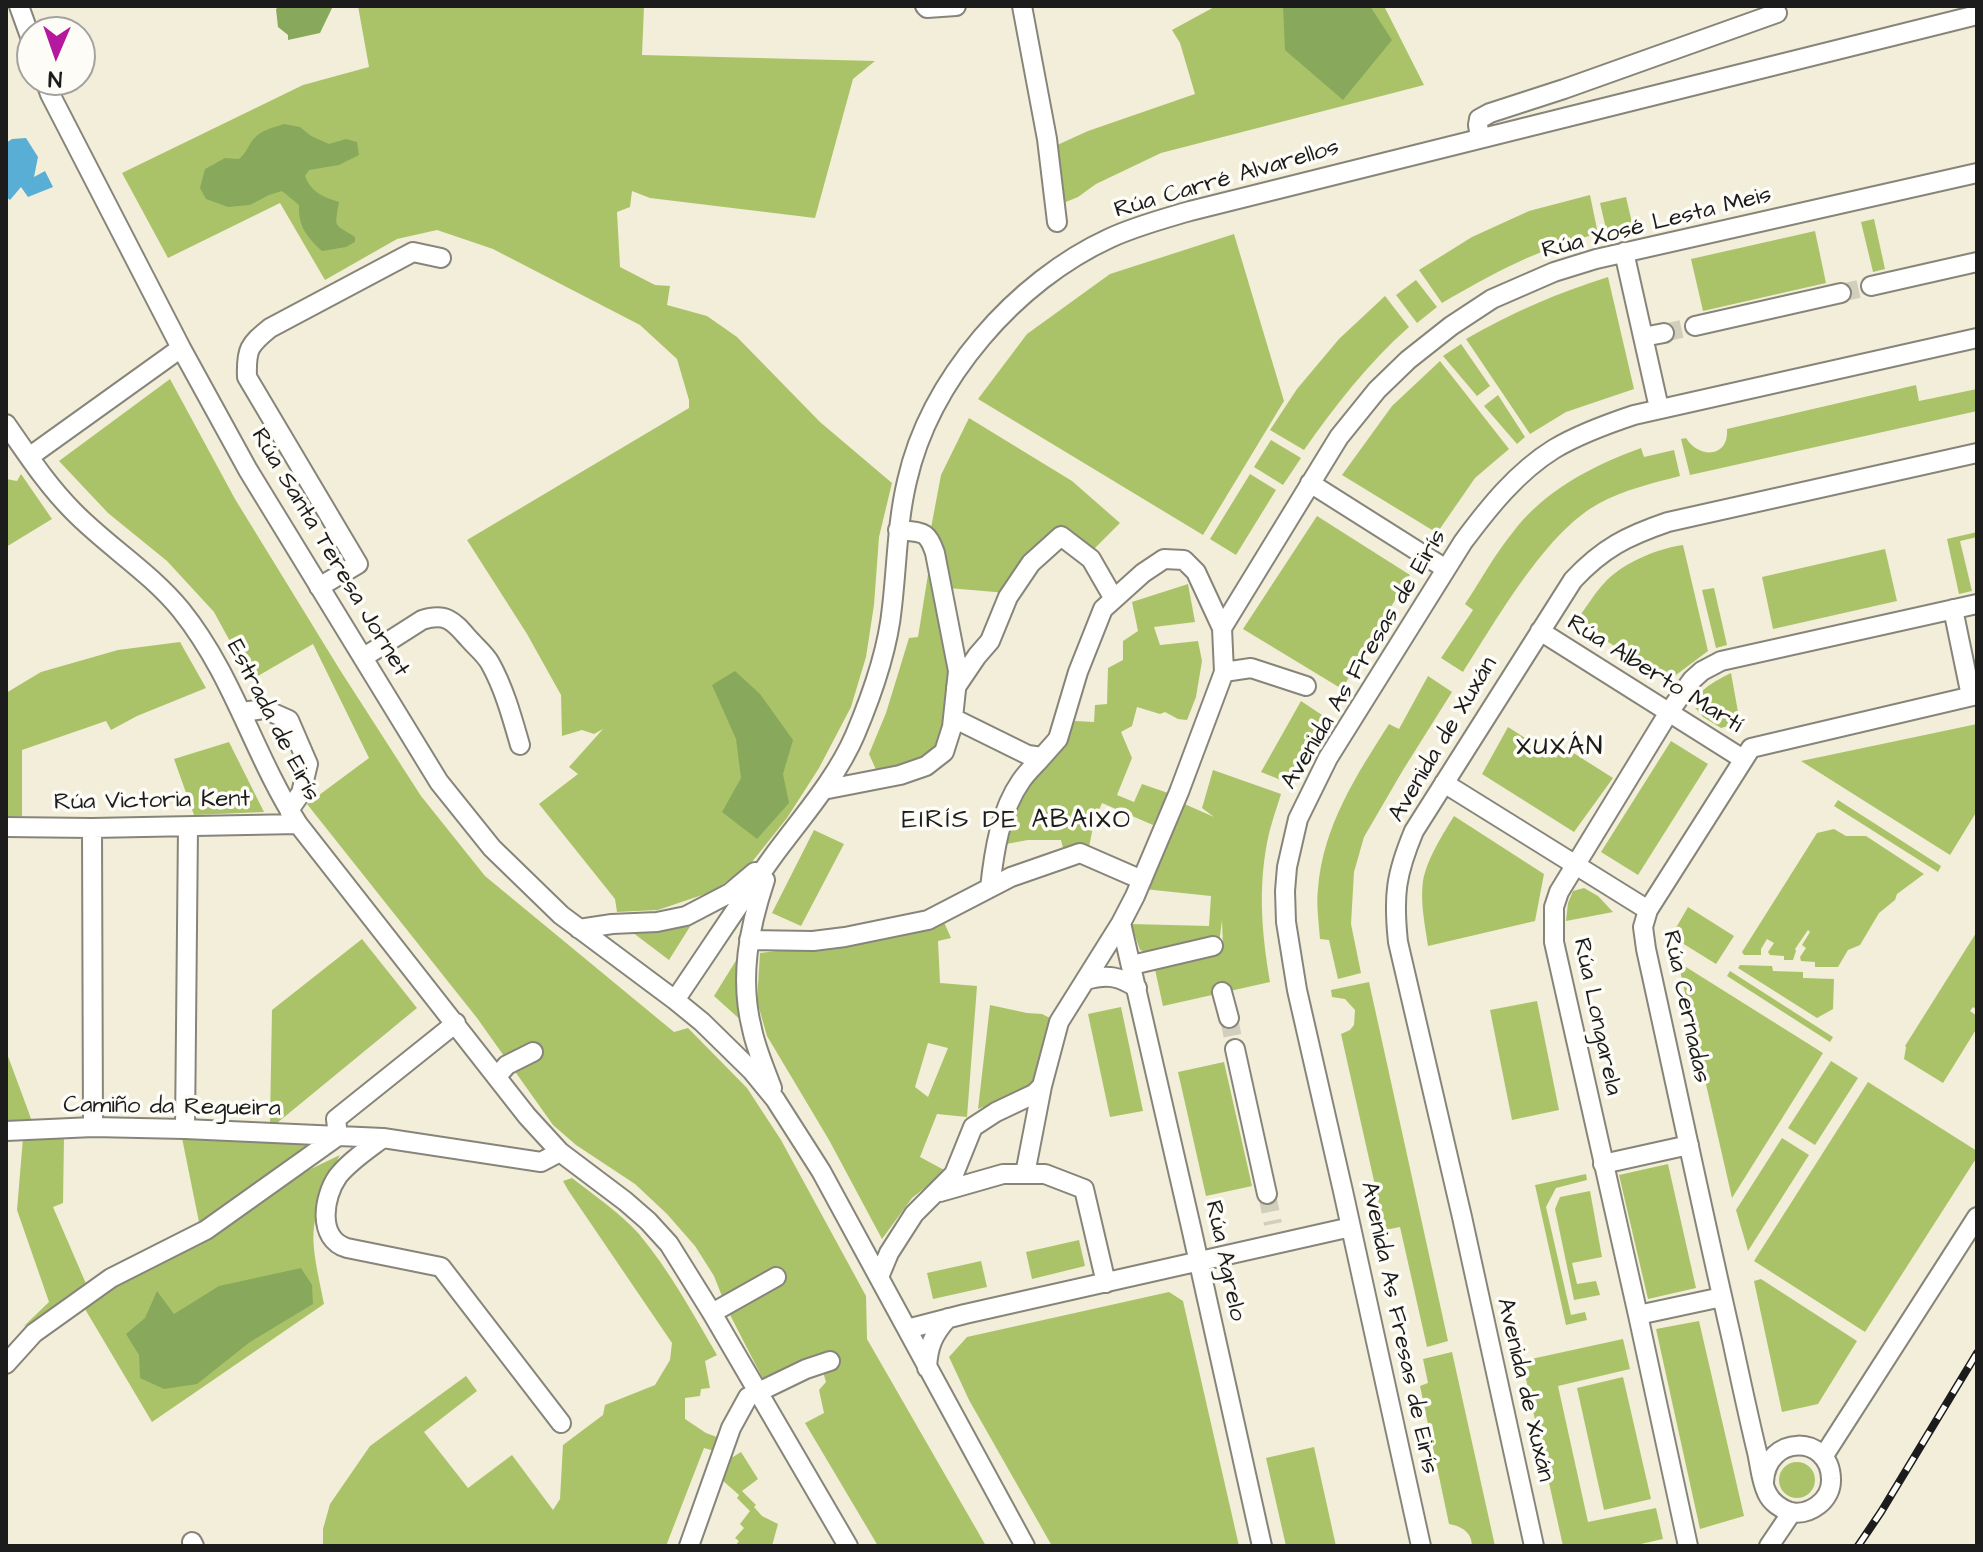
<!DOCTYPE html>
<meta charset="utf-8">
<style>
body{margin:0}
#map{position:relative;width:1983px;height:1552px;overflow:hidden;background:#f2eed9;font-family:"Architects Daughter",sans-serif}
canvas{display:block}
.frame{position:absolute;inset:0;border:8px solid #1c1c1c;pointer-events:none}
.north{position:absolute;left:16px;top:16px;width:80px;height:80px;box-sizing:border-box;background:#fdfcf7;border:2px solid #a3a29f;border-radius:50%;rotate:182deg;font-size:22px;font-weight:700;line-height:32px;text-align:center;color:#1c1c1c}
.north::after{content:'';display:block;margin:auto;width:28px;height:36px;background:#b5179e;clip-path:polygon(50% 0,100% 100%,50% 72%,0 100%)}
</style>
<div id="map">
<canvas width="1983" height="1552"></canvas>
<div class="frame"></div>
<div class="north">N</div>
</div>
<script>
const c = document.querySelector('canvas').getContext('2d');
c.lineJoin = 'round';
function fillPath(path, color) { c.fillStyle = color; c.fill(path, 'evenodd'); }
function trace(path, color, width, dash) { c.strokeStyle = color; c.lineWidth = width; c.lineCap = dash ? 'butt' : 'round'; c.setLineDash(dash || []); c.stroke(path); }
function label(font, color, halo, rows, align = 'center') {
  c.font = font + ' "Architects Daughter",sans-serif'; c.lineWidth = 7; c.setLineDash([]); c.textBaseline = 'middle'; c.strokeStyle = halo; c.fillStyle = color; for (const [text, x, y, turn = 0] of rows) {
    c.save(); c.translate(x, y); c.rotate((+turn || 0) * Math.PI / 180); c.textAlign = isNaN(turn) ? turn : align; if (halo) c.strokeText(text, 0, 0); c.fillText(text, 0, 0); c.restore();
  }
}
const green = new Path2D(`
 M358,6H644L642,55L875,61L853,79L815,218L650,198L632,191L630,207L617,212L620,267L655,285L670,286L667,305L707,316L737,337L820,422L892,483L879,537L874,605L866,657L851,707L819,768L787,818L752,862L714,891L658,910L617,912L615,899L539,804L578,774L569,767L603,729L594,734L582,730L562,736L561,695L527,634L467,540L689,408V400L677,359L640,325L493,249L437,230L397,239L325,280L280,203L168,258L122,173L303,85L369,67Z
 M1216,6H1384L1424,85L1161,153L1096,184L1078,197L1061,204L1055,146L1088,131L1195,94L1180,43L1172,30Z
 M1590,195L1598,234C1541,247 1492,274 1442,303L1419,270L1472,237L1529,211Z
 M1626,197L1633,227L1607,233L1600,203Z
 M1874,219L1885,269L1873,272L1861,222Z
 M1815,231L1826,283L1703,311L1691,259Z
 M1234,234L1284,401L1203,535L978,399L1027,334L1110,274Z
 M1608,277L1634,389L1566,412L1530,434L1466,339C1513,312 1557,293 1608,277Z
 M1416,280L1437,307L1417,323L1396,295Z
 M1385,296L1409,327C1368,363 1335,406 1304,450L1270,430L1297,389L1339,339Z
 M1461,344L1490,386L1477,396L1443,356Z
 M1440,361L1509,449L1475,478L1437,533L1342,475L1392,406Z
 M170,379L235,499L340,670L421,796L485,876L674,1032L688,1028L747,1088L781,1140L866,1296L867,1339L986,1546H878L805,1423L824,1413L819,1390L826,1382L823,1372L765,1383L727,1309L714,1276L695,1246L667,1214L635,1184L576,1145L553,1125L477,1018L307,804L369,758L313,644L251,680L214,612L167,561L108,513L59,461Z
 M1916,385L1919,401L1977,389V411L1690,475L1681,439L1686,438C1699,459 1729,458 1727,429Z
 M1498,395L1525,437L1517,444L1484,406Z
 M969,418L1072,481L1120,523L1093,550L1061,531L1007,593L948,588L931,528L941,475Z
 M1271,440L1301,458L1283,485L1254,467Z
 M1641,448L1644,457L1674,450L1680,476C1653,483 1623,490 1598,504C1545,533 1496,621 1463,672L1441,658L1473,610L1465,604C1481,580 1495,554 1513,532C1545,490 1592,466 1641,448Z
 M21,474L52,519L6,547V479L17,481Z
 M1250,474L1276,490L1236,555L1210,539Z
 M1317,516L1410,575L1342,689L1243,629Z
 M1977,532V537L1960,541L1972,591L1959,594L1947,539Z
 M1683,545L1708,651L1668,681L1576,621C1586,608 1595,592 1607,580C1627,561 1657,549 1683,545Z
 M1885,549L1897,601L1773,629L1762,577Z
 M930,562L950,669L942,739L922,761L877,772L869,754L886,713L909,638L918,637Z
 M1188,584L1195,622L1154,627L1160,645L1198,641L1202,661L1196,697L1187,720L1178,719L1165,712L1160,714L1137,707L1132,726L1121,732L1132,758L1117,795L1134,802L1142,784L1168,793L1153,825L1102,803L1094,822L1089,847L1064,852L1061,840H1028L1006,844L1024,786L1061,744L1075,721L1094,722L1095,705L1107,704L1108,668L1123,660V641L1138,631L1132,602Z
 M1714,588L1727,645L1716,648L1702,590Z
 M180,642L206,688L137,716L111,730L106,721L22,750V816L6,817V693L41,672L118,650Z
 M1731,673L1740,723L1721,728L1703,717L1693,705C1699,689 1715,681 1731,673Z
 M1428,676L1452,692L1403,770L1364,837L1354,872L1351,924L1361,973L1338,979L1329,940L1320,939C1319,923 1316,905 1318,889C1323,826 1356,776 1389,724L1399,729Z
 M1301,701L1322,715L1286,782L1261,772Z
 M1977,724V811L1950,855L1801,761Z
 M1508,727L1556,758L1564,747L1613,778L1574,832L1482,774Z
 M1671,741L1708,764L1638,875L1601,852Z
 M229,742L264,812L194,815L174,759Z
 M1213,770L1281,794C1276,810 1270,827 1267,843C1258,891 1262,935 1270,982L1163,1006L1154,965L1223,949L1222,920L1219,944L1152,954L1140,950L1131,924L1209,926L1211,896L1144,889L1180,802L1214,817L1202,808Z
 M1838,800L1941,866L1938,872L1834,806Z
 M1454,816L1544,874L1535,921L1428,946C1425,925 1420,902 1423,881C1427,859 1443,834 1454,816Z
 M1834,829L1846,836H1866L1924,874L1897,894L1895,900L1879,913L1860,945L1848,950L1838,967H1815V962L1801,961L1800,957L1806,948L1802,945L1810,932L1808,930L1795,949L1796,951L1793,960H1784V956L1770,955L1768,952L1774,943L1767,939L1761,949V955H1744L1742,952L1817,833Z
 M814,830L844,844L801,926L772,913Z
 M1584,888L1598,896L1613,912L1566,921L1568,903L1573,891Z
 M1688,907L1734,936L1716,964L1674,938L1673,933Z
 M696,917L669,960L628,929Z
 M943,920L951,938L938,941L940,983L977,986L967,1117L937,1114L920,1157L946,1171L912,1198L882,1239L829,1140L767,1036L757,1001L760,953L834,944ZM928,1043L948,1048L928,1097L915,1087Z
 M1976,933L1977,1010L1973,1007L1970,1011L1977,1016V1028L1943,1083L1904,1059L1906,1047L1905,1046Z
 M362,939L417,1008L277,1123L270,1122L272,1010Z
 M740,954L744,1023L714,996Z
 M1678,962L1823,1053L1732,1198Z
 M1740,965L1772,966L1773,971L1803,972V978L1834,979L1833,1009L1817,1018L1738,968Z
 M1730,971L1833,1037L1830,1042L1727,976Z
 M1369,982L1448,1341L1427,1347L1400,1227L1385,1230L1341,1034L1350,1030L1354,1025L1355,1010L1345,999L1332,997L1331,990Z
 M1537,1001L1559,1110L1512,1120L1490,1010Z
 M990,1005L1027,1013L1042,1014L1052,1019L1033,1087L978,1109Z
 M1121,1007L1143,1111L1110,1117L1088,1014Z
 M6,1051L29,1113L31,1119L6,1121Z
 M1831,1061L1858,1078L1815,1145L1788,1128Z
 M1224,1062L1252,1186L1206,1196L1178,1072Z
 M1868,1082L1977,1151V1157L1865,1332L1754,1261Z
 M64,1137L63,1203L53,1207L87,1286L23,1327L49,1302L17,1210L23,1138Z
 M182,1138L313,1144L200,1227Z
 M1782,1138L1809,1155L1748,1251L1736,1210Z
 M340,1155C328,1177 317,1202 314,1227C311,1249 320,1282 324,1304L152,1422L82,1304L296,1176Z
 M1668,1164L1696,1288L1648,1299L1619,1175Z
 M1586,1174L1587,1180L1556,1188L1546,1207L1571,1315L1585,1312L1587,1320L1566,1325L1535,1185Z
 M572,1178C594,1195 620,1213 639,1234C670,1271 693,1314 717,1355L705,1361L710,1388L701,1389L700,1396L685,1398V1419L706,1433L722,1439L718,1452L704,1448L666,1546H323V1529L330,1504L370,1446L466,1376L477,1391L424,1432L468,1488L512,1455L553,1510L560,1499L563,1445L603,1415L605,1405L655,1385L670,1360L672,1343L568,1190L563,1181Z
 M1590,1191L1602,1257L1572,1263L1577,1284L1596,1281L1600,1295L1574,1300L1555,1209L1560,1197Z
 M1079,1240L1085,1266L1032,1279L1026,1252Z
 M981,1261L987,1287L933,1299L927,1273Z
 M1761,1279L1857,1341L1818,1404L1782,1412L1754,1281Z
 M1169,1292L1183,1301L1239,1546H1052L969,1400L949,1357L967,1337Z
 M1699,1321L1744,1516L1700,1529L1656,1329Z
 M1623,1339L1630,1369L1558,1386L1588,1522L1656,1508L1663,1539L1632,1546H1563L1522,1361Z
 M1452,1352L1495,1546H1472C1472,1532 1461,1526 1449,1524L1420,1386L1428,1383L1423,1359Z
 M1623,1377L1651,1499L1604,1510L1577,1388Z
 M1314,1447L1336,1546H1286L1266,1458Z
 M741,1452L758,1479L742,1491L756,1505L754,1507L762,1516L778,1524L772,1546H735L739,1541L735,1538L744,1528L740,1524L750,1511L737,1498L739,1495L721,1479L730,1455L733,1457Z
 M1779 1480a18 18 0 1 1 36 0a18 18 0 1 1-36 0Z`);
const forest = new Path2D(`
 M280,6H333L320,33L288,40V35L278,27L276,9Z
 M1283,6H1370L1392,40L1343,100L1285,50Z
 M284,124L300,127L311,136L329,144L346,139L357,142L359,155L339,165L309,170L305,176C311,192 323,197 339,202C334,230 334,223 355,237V242L346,247L322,251C307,237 298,227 299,205L282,191L269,195L250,205L228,207L206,199L200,188L205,169L225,158L239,159C246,153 247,148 252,141C260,130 272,128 284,124Z
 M735,671L760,694L793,740L783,774L789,803L757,839L722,812L741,778L736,739L712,685Z
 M301,1268L312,1285L313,1304L250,1342L197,1384L164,1389L140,1378L139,1355L126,1334L145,1318L157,1291L174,1314L219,1286Z`);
const water = new Path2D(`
 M26,138L38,157L34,177L45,171L53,187L28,197L21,187L10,200L6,197V170L8,167L6,162V143L12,139Z`);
const minorTunnel = new Path2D(`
 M1841,293L1871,286
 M1664,333L1695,326
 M1229,1018L1235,1049
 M1267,1194L1273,1224`);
const minor = new Path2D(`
 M19,6L32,42
 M925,6L927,8L956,6
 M1022,6L1047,139L1057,222
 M45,80L50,94L181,348L248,470L439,782L492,848L561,915L675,1000L702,1022L752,1071L775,1099L821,1171L1025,1546
 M1480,138L1478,125L1479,119L1490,113L1564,89L1777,13
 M1624,252L1659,408
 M1871,286L1977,262
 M1695,326L1841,293
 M1643,337L1664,333
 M6,424C27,454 47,485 73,511C107,546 150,572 181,610C234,676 253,754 298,824L527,1116L560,1152L625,1201L648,1221L669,1244L712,1313L848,1546
 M29,457L181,348
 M1310,483L1446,569
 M319,587L358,564L247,377C246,349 249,345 270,328L413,252L441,258
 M1953,609L1971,696
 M1222,628L1339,437L1377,390L1408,360L1451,326L1492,299L1554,272L1596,259L1977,173
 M1540,631L1743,759
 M364,657L422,620C447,612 454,622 469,639C476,647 485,654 490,663C504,688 512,717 520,745
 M1224,672L1251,668L1306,686
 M956,687L977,656L990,641L1008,597L1031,563L1061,536L1091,559L1114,599
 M242,712L264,709L289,720L308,764L301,793L289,810
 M1444,783L1648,910
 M823,790L900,775L926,766L944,752L952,727L958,671L935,553C927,529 922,533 898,530
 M6,827L92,828L298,824
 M92,828L93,1127
 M765,880C749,928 739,978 752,1029C756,1049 765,1069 772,1088
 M990,888C994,852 1000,811 1021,781C1027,772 1035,765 1042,757
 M1121,923L1191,1227L1262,1546
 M579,929L612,924L657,922L686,916L730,893L755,872
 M749,940L813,941L845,937L928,920L1011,877L1080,853L1142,880
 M1132,965L1213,946
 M1086,980C1107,974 1119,976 1137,988
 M1222,992L1229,1018
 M675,1000C708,952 740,902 774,855C802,817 836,779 855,735C872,695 888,650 892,607C897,565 897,523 907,481C930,379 1016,281 1110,238C1136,226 1163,219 1190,211L1977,15
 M1235,1049L1267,1194
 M497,1076L507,1065L533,1052
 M185,1129L188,827
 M6,1131L93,1127L185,1129L383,1138L541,1162L560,1152
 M338,1136L336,1119L456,1023
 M383,1138C367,1150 350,1161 338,1176C323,1197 317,1239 347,1248L441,1267L561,1423
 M1603,1164L1689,1145
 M1025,1174L1042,1086
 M940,1192L1003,1174H1045L1084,1189L1106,1283
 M879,1277L889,1253L914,1214L954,1174L973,1127L996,1112L1034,1094L1042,1086L1059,1022L1121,923L1135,896L1179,792L1224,672L1222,628L1196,572L1184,560L1164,559L1143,573L1103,609L1078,672L1058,739L1042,757L1028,755L953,718
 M712,1313L776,1277
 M1638,1315L1722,1297
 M907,1329L965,1314L1351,1227
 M6,1364L34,1333L111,1278L206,1230L338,1136
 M927,1368C928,1347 933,1334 948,1318
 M1823,1457L1977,1217
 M1764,1482C1766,1434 1830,1434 1831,1479C1832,1500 1810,1516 1790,1512C1781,1509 1771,1502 1767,1493C1761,1481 1760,1465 1757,1452C1748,1415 1740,1377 1732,1340C1702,1210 1675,1080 1646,949L1643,927L1648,910L1751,748L1977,695
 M192,1542L194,1546
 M689,1546L731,1428L748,1397L806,1369L830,1361
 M1421,1546L1343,1191L1297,990L1286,922L1285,891L1287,867L1298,819L1328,758L1463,542C1489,507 1517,472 1554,449C1579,434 1607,424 1634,415L1977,338
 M1534,1546L1462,1217L1398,942C1393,895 1396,874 1414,831L1573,580C1603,548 1627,536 1668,522L1977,453
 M1688,1546L1638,1315L1554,942V907L1559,892L1669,712L1692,680L1702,671L1721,661L1977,604
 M1769,1546L1792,1512`);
const rail = new Path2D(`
 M1858,1546L1881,1512L1977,1353`);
const streetNames = [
 ["Rúa Carré Alvarellos",1227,180,-16],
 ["Rúa Xosé Lesta Meis",1657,224,-14],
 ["Rúa Santa Teresa Jornet",329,553,59],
 ["Avenida As Fresas de Eirís",1365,660,-59],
 ["Rúa Alberto Martí",1654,675,32],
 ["Estrada de Eirís",272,721,63],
 ["Avenida de Xuxán",1444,740,-59],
 ["Rúa Victoria Kent",152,802,-1],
 ["Rúa Cernadas",1685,1007,78],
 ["Rúa Longarela",1596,1017,78],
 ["Camiño da Regueira",172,1108,1],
 ["Rúa Agrelo",1224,1261,78],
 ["Avenida As Fresas de Eirís",1398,1328,78],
 ["Avenida de Xuxán",1524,1390,77]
];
const neighbourhoodNames = [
 ["XUXÁN",1560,749],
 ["EIRÍS DE ABAIXO",1017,822]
];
fillPath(green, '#abc368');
fillPath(forest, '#88a95c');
fillPath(water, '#58aed4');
trace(minorTunnel, '#d2cebd', 18, [18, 9]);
trace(minor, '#87857a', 22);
trace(minor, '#fff', 18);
trace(rail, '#1c1c1c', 8);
trace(rail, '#fdfcf7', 5, [15]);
label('24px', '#1c1c1c', '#fdfcf7', streetNames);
c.letterSpacing = '2px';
label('26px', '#1c1c1c', '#fdfcf7', neighbourhoodNames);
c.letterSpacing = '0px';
</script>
